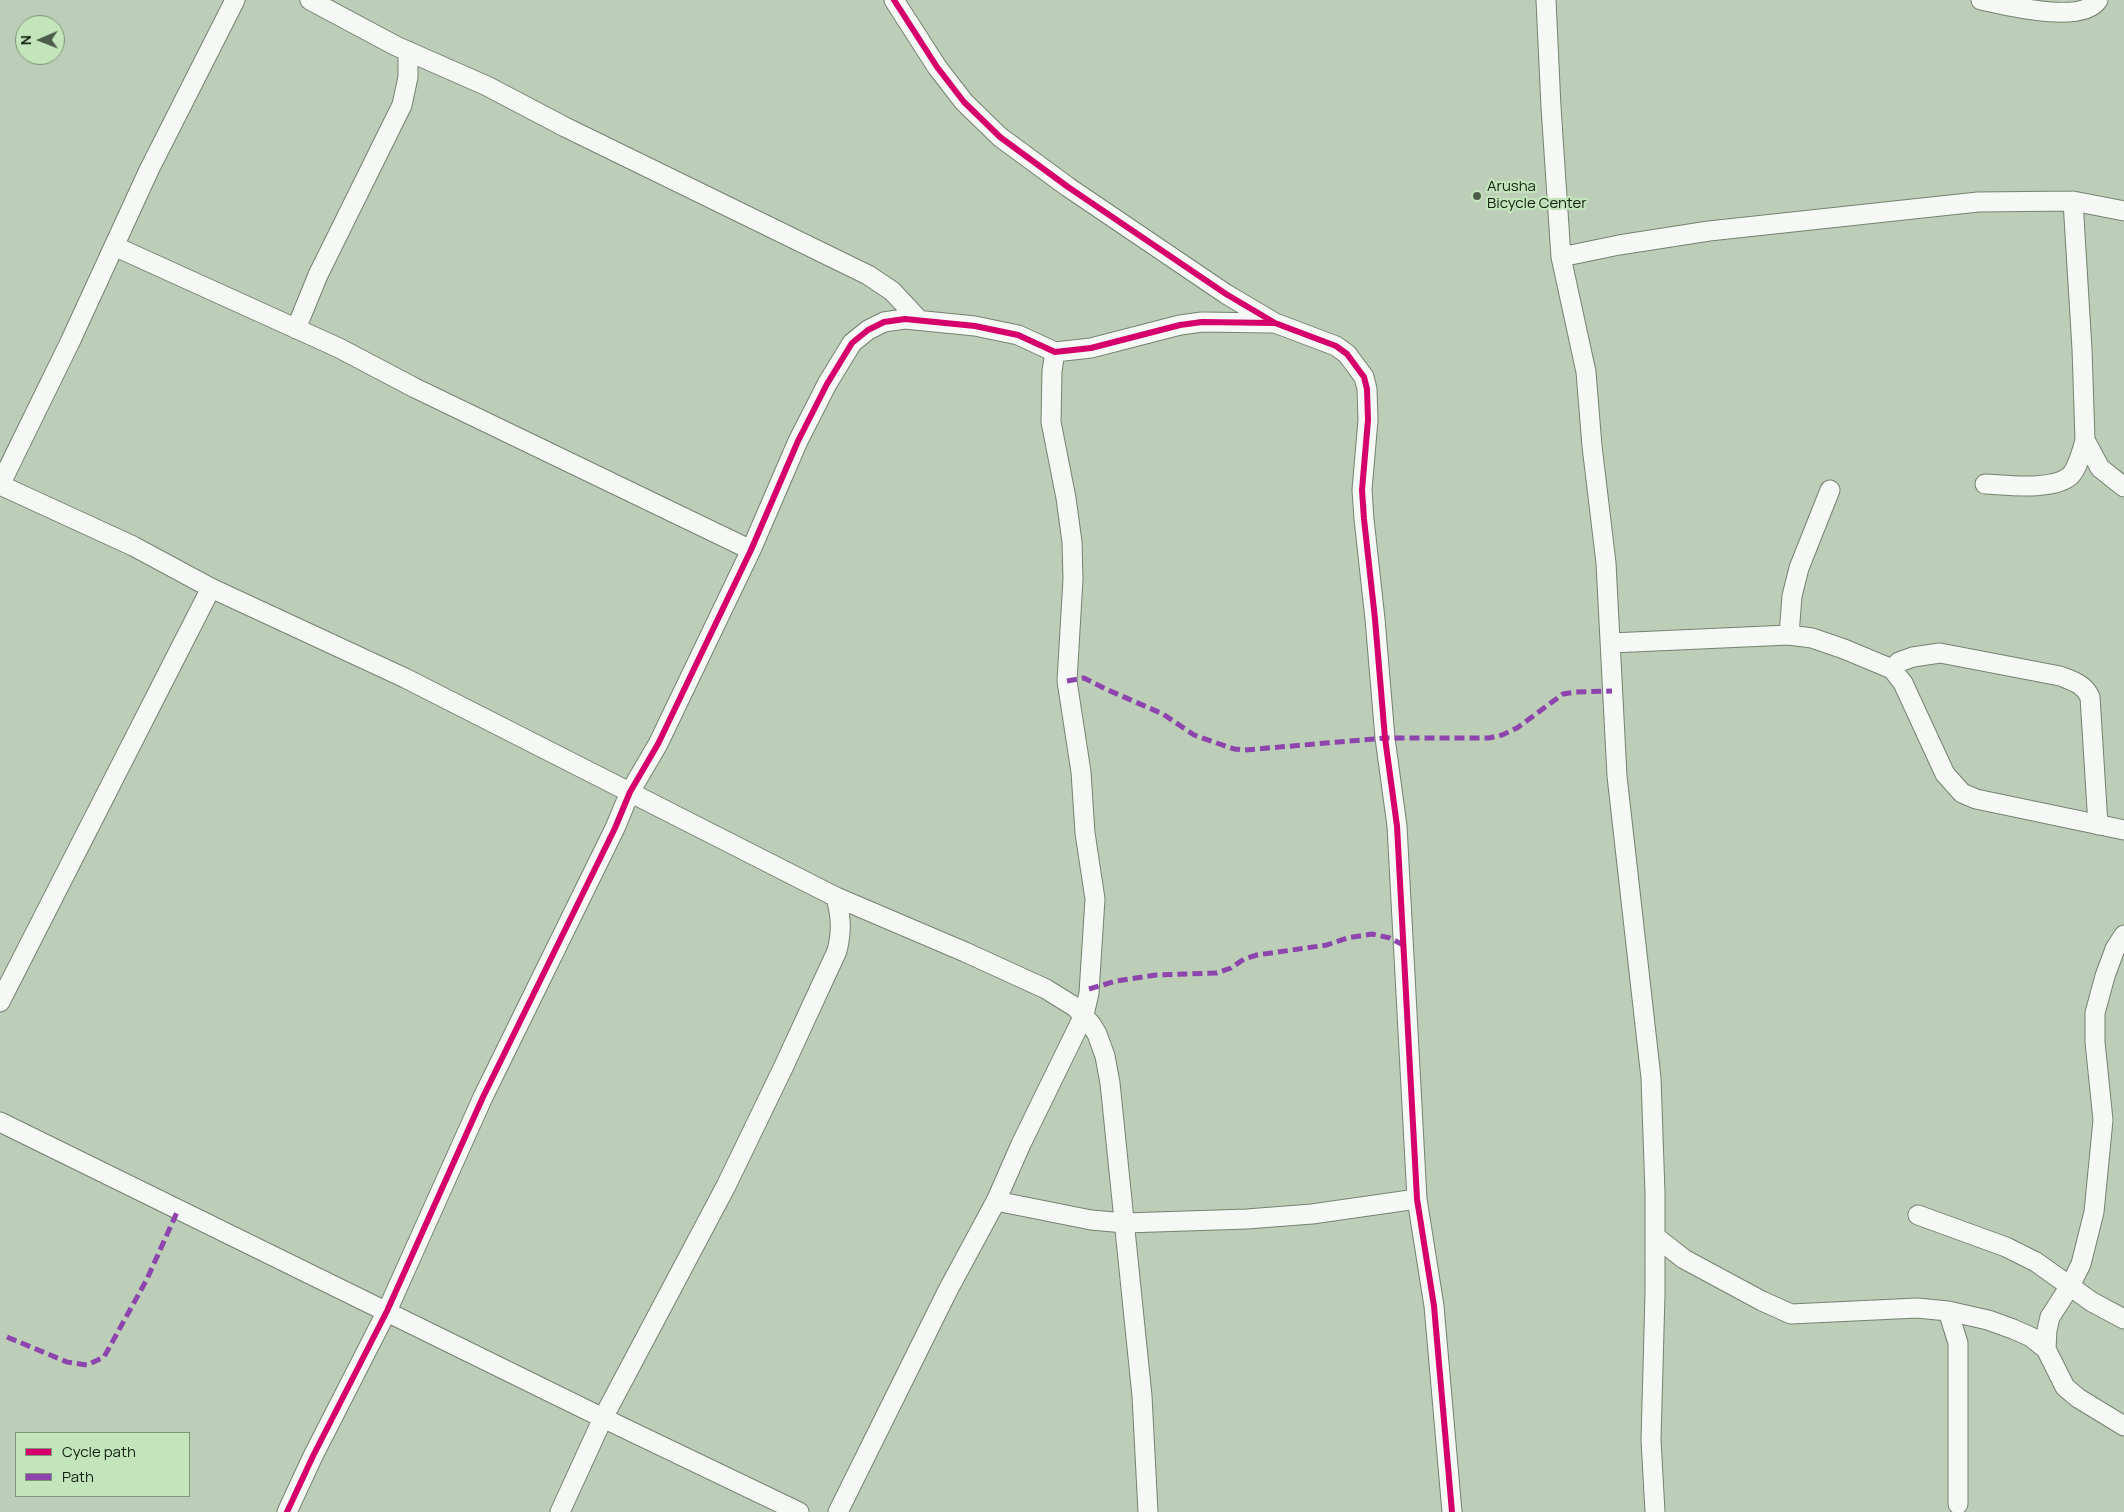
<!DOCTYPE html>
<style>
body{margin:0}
#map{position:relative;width:2124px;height:1512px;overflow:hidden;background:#bcceb7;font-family:Manrope,sans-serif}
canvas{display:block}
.legend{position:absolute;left:15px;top:1432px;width:175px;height:65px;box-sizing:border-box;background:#c3e5bb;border:1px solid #7d9677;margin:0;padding:6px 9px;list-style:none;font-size:15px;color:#131f10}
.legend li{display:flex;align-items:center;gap:10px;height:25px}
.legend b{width:25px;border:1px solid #7d9677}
.north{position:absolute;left:15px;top:15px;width:50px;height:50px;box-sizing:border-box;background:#c3e5bb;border:1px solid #7d9677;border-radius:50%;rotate:269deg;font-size:14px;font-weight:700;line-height:20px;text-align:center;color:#131f10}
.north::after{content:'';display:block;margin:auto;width:18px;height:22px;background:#4e5c4a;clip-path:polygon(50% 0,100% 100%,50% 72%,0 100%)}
</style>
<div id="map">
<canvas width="2124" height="1512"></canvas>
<ul class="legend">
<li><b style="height:6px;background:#d6006c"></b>Cycle path</li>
<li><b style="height:6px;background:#8e44ad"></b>Path</li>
</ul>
<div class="north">N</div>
</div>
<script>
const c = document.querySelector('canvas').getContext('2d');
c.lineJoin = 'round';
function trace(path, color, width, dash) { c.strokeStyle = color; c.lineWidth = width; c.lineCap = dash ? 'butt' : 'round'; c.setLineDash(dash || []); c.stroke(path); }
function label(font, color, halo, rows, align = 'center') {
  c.font = font + ' Manrope,sans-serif'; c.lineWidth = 4.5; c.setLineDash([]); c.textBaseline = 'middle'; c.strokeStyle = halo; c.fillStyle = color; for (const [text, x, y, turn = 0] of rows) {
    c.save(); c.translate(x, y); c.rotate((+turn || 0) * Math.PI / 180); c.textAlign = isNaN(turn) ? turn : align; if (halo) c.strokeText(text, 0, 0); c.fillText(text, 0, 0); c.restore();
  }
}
const minor = new Path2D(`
 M310,0L396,46L487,86L565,127L868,275L892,291L919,320
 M894,0L937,67L964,102L1000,137L1068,187L1226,294L1275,323L1336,346L1347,354L1364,377L1367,389L1368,420L1362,490L1364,519L1375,619L1385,738L1397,826L1417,1199L1434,1306L1452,1512
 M1546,0L1551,107L1561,257L1586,372L1592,446L1606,563L1617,776L1651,1078L1655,1193V1294L1651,1440L1655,1512
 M1981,0C2005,5 2082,25 2098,0
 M114,246L339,348L415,388L751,550
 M1561,257L1619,245L1709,231L1978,202L2073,201L2124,211
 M296,329L318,275L402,105L408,77V51
 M2085,440L2100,468L2124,487
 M1985,484C2008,485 2052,491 2070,476C2078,468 2082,451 2085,440L2082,349L2073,201
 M0,485L133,546L211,588L405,678L836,897L965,952L1046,989L1075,1007L1091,1024L1097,1034L1105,1056L1110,1083L1142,1396L1148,1512
 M0,485L70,342L149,170L235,0
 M1789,635L1792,596L1799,568L1830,490
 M1611,643L1789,635L1812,638L1844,649L1892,669L1903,683L1945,774L1962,793L1976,799L2124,830
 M1892,669L1899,662L1913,657L1940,653L2060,676C2073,681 2084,684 2090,697L2098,825
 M0,1002L211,588
 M0,1122L603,1418L799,1512
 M996,1201L1091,1220L1125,1223L1247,1219L1312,1214L1417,1199
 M1918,1215L2006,1247L2036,1262L2092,1302L2124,1319
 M1656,1237L1684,1259L1762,1301L1791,1314L1917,1308L1948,1311L1988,1320L2013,1329L2031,1337L2046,1349L2065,1387L2078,1398L2124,1426
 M1948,1311L1958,1343V1504
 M2046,1349L2047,1330L2050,1317L2070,1286L2081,1264L2094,1212L2103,1120L2095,1042V1013L2105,976L2115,949L2124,935
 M287,1512L313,1456L387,1311L483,1097L615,828L630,792L658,744L751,550L798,441L827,384L852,343L868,330L884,322L905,319L975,326L1018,335L1055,352L1091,348L1180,325L1202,322L1272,323
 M560,1512L603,1418L726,1186L783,1068L837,951C842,931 841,917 836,897
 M838,1512L948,1290L996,1201L1021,1144L1084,1015L1089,993L1095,899L1085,833L1081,772L1067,681L1073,579L1072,542L1066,498L1051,422L1052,371L1055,352`);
const quiet = new Path2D(`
 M1067,681L1084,678L1108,690L1163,714L1194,735L1234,749L1245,750L1385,738H1489L1502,735L1517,728L1563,694L1576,692L1612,691
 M1089,989L1116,981L1156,975L1217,973L1231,968L1244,959L1257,955L1327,945L1347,938L1372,934L1390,938L1405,946
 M7,1337L67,1362L87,1365L104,1357L147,1279L178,1210`);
const cycleway = new Path2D(`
 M894,0L937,67L964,102L1000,137L1068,187L1226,294L1275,323L1336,346L1347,354L1364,377L1367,389L1368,420L1362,490L1364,519L1375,619L1385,738L1397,826L1417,1199L1434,1306L1452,1512
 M287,1512L313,1456L387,1311L483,1097L615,828L630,792L658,744L751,550L798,441L827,384L852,343L868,330L884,322L905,319L975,326L1018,335L1055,352L1091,348L1180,325L1202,322L1273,323`);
const markers = [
 [1477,196,5,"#4e5c4a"]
];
const poiNames = [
 ["Arusha",1487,187],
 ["Bicycle Center",1487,204]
];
trace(minor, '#748371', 21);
trace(minor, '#f5f8f4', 19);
trace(quiet, '#8e44ad', 5, [10, 5]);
trace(cycleway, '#d6006c', 6);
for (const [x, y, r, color] of markers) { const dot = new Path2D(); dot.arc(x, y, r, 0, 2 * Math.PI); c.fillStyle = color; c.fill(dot); trace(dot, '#c3e5bb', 2); }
label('15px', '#131f10', '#c3e5bb', poiNames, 'left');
</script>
